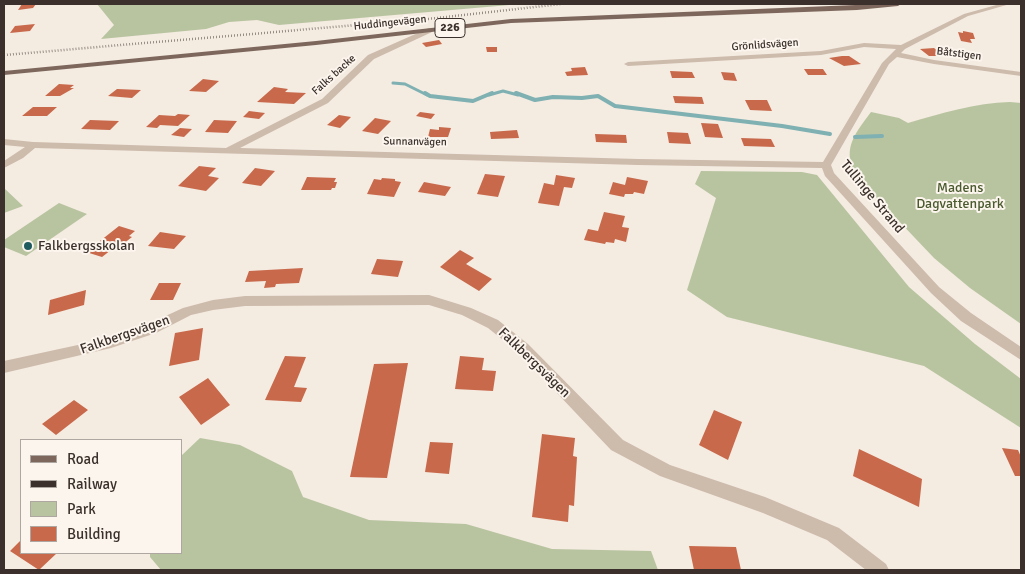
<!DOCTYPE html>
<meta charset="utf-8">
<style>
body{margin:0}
#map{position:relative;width:1025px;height:574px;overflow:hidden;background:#f4ebe1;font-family:Signika,sans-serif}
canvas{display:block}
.frame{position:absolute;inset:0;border:5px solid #3b302b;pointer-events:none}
.legend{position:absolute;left:20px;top:439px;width:162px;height:115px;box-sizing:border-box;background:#fbf5ee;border:1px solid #aea6a0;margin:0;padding:6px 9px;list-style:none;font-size:15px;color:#3b302b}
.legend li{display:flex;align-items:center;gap:10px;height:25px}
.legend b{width:25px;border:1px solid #aea6a0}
</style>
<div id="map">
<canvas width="1025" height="574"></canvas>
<div class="frame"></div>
<ul class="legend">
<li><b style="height:6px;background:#7d675c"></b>Road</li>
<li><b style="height:6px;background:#3b302b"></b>Railway</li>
<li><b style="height:14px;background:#b8c4a0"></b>Park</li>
<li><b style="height:14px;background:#c8694b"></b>Building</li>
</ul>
</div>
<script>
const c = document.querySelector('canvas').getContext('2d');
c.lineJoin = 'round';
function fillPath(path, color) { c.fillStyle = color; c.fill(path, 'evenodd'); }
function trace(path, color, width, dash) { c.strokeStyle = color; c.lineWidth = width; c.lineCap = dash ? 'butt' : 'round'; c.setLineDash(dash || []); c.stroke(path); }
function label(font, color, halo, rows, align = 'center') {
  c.font = font + ' Signika,sans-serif'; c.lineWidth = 4; c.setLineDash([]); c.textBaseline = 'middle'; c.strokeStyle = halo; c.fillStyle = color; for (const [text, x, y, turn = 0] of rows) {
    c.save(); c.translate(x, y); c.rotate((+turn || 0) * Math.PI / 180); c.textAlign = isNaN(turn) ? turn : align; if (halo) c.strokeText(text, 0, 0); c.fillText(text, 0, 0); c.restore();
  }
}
const green = new Path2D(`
 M97,4H521L279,25L257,20L229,22L206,29L101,39L114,25Z
 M1010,102L1021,103V324L970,288L934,258L857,177C841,150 854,135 871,112L899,118L908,123C942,113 975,103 1010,102Z
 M701,171L802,172L817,175L909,287L975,344L1021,379V428L924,366L727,317L687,290L716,198L695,184Z
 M4,188L23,206L4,213Z
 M59,203L87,214L26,256L4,247V240Z
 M200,438L240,445L292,471L303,497L369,520L466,524L552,549L651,551L658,570H161L150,557V553H181V456Z`);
const streamFar1 = new Path2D(`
 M393,83L405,84L427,95
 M489,95L503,91L518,95`);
const stream = new Path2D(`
 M425,93L430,96L473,101L492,93
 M516,93L535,100L553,97L582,98L598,96L615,106L782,126L830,134
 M855,137L882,136`);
const building = new Path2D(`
 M22,4H36L33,8L18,10Z
 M35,24L30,31L10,33L15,26Z
 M963,31L973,33L975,39H970L972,43L961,41L958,32L963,33Z
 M439,40L442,44L426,47L422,43Z
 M486,47H497V52H487Z
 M934,48L944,56H929L920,49Z
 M842,56H849L861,64L844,66L829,58Z
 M585,67L588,75L567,76L565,72L572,71L571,68Z
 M804,69H823L827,75H808Z
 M670,71L692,72L695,78H672Z
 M721,72L734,73L737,81L724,80Z
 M203,79L219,81L206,92L189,91Z
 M59,84L74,85L70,88H74L60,96H45Z
 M274,87L288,89L285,92L306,93L294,104L257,102Z
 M117,89L141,90L132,98L108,96Z
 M673,96L702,97L704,104L675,103Z
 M745,100H767L772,111L750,110Z
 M33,107H57L47,116H22Z
 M249,111L265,113L259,119L243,117Z
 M420,112L435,114L431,119L416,116Z
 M178,114L190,115L178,126L160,125L157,128L146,127L159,115L175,116Z
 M339,115L351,117L340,128L327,125Z
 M375,118L391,121L378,134L362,131Z
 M90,120L119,121L110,130L81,129Z
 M214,120L237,121L228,133L205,132Z
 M701,123L718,124L723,138L705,137Z
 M439,127L451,128L448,137H428L430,129L439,130Z
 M180,128L192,129L184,137L171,135Z
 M517,130L519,138L491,139L490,132Z
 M667,132L688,133L691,144L669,143Z
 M595,134L626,135L627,143L596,142Z
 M741,138L771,139L775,147L744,146Z
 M199,166L216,168L208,176L219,178L206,191L178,186Z
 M255,168L275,171L261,186L242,183Z
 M485,174L505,176L498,197L477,194Z
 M556,175L575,178L572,188L564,187L559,206L538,203L544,183L554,185Z
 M307,177L336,178L334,182H337L335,188H332L331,190H301Z
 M627,177L648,181L644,194L634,192L633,194H625L624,197L609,194L613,182L625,185Z
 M382,178L395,179V181L401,182L394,197L367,194L374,179L381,180Z
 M424,182L451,187L445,196L418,192Z
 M604,212L625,216L622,227L629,228L626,242L615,239L614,243L606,242L605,244L584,240L588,229L598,231Z
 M119,226L135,231L129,236L132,237L114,251L111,250L102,257L86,252Z
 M160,232L186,236L174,249L148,246Z
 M460,250L474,258L466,264L492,279L479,291L440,267Z
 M377,259L403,261L398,277L371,274Z
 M303,268L299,283L276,284L275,287L264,288L266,281L245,282L249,271Z
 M159,283H181L173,300H150Z
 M86,290L84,305L48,315L50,300Z
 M203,328L199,360L169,366L175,333Z
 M285,356L306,357L294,387L307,388L301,402L265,400Z
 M460,356L484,358L482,370L496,371L493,391L455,389Z
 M408,363L387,478L350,477L374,364Z
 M208,378L230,405L201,425L179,397Z
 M74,400L88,410L56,435L42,424Z
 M714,410L742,422L728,460L699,445Z
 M542,434L575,438L573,456L577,457L574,506L569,505L568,522L532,517Z
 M430,442L453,443L449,474L425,472Z
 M1002,448L1018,450L1021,457V476H1015Z
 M859,449L922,479L919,507L853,476Z
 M21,540V553H57L39,570L10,551Z
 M689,546L736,547L741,570H694Z`);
const street = new Path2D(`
 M1000,4H1010L968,16L905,49L901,53L934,60L1021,72V76L934,64L897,57L889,64L831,165L834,173L939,287L971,313L1021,347V360L961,321L931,293L825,176L822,168L638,165L35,148L23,158L4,168V161L25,147L4,145V139L33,142L226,148L322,99L368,55L429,28L433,30L432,32L374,59L328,103L240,148L638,159L823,162L882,63L896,49L864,47L821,55L628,66L624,64L628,62L821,51L864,43L901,45L964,14Z
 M429,295L471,308L498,320L528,344L623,440L670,465L765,497L839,528L886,564L889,570H866L827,540L763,513L660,476L611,450L518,352L488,328L462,315L429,305L245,306L213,310L191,315L156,333L111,348L4,373V361L110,338L146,325L183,308L213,300L245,296Z`);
const primary = new Path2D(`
 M880,4H901L898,6L857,10L511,23L316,45L4,75V71L316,41L511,19Z`);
const rail = new Path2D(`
 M4,55L428,19L561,4`);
const markers = [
 [28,246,5,"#1f5a5e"]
];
const farStreetnames = [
 ["Huddingevägen",390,23,-6],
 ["Grönlidsvägen",765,45,-4],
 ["Båtstigen",959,54,7],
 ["Falks backe",334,75,-42],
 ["Sunnanvägen",415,142,1]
];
const shields = [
 [450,28,30]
];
const shieldNames = [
 ["226",450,28]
];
const parkNames = [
 ["Madens",960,188],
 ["Dagvattenpark",960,204]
];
const streetNames = [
 ["Tullinge Strand",872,197,50],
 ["Falkbergsvägen",125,335,-19],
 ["Falkbergsvägen",534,363,44]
];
const poiNames = [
 ["Falkbergsskolan",38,246]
];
fillPath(green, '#b8c4a0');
trace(streamFar1, '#7fb0b2', 3);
trace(stream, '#7fb0b2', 4);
fillPath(building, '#c8694b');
fillPath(street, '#cdbbac');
fillPath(primary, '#7d675c');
trace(rail, '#3b302b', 2.5, [0.5, 2.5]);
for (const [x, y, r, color] of markers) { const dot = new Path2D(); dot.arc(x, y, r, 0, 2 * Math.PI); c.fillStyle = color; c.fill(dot); trace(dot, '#fbf5ee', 2); }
label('11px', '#3b302b', '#fbf5ee', farStreetnames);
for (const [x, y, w] of shields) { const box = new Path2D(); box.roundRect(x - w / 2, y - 9.5, w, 19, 4); c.fillStyle = '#fbf5ee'; c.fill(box); trace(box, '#3b302b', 1); }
label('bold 12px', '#3b302b', null, shieldNames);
label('14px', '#4a5a2e', '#fbf5ee', parkNames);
label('14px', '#3b302b', '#fbf5ee', streetNames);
label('14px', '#3b302b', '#fbf5ee', poiNames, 'left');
</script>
